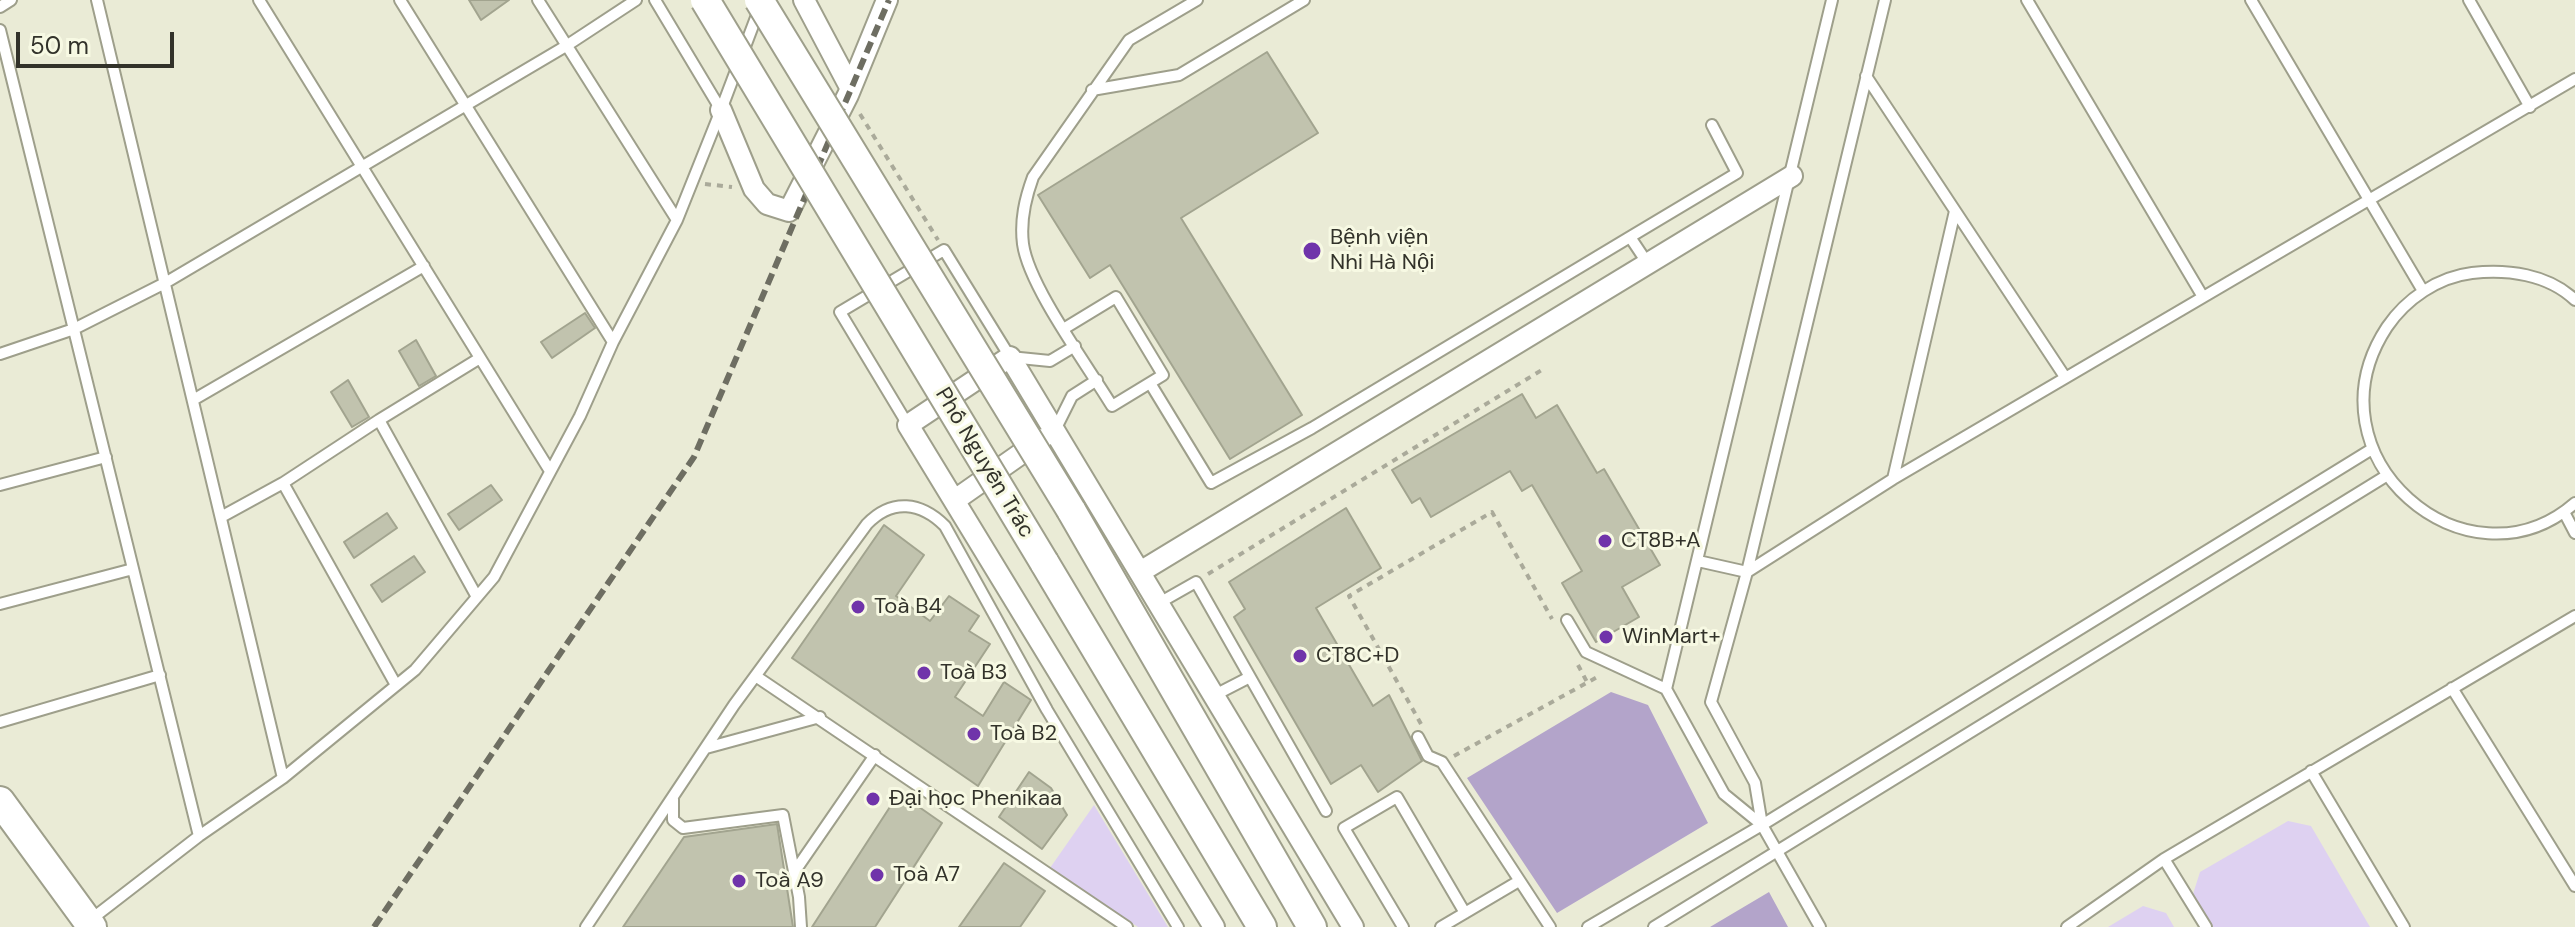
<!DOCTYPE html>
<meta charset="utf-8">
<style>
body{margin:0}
#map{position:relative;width:2575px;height:927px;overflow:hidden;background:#eaebd6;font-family:"DM Sans",sans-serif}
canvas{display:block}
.scale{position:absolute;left:16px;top:32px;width:158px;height:36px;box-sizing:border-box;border:4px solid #32322a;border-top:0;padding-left:10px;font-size:24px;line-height:28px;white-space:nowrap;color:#32322a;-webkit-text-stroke:6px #f7f9e3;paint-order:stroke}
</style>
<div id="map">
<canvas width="2575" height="927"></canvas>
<div class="scale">50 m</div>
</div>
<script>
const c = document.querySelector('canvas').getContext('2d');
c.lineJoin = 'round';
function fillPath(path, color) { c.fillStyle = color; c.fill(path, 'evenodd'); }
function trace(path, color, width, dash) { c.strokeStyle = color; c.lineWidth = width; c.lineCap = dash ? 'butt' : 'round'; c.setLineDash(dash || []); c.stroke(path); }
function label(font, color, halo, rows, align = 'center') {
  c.font = font + ' "DM Sans",sans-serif'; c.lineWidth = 6; c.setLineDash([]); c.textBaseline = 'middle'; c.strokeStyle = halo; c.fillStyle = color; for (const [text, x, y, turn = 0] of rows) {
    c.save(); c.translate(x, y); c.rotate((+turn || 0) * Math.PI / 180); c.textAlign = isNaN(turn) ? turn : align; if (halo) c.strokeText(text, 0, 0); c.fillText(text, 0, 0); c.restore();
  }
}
const green = new Path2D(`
 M1094,805L1168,927H1138L1050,868Z
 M2288,821L2311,826L2370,927H2213L2193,894L2200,872Z
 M2143,906L2166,913L2174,927H2108Z`);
const forest = new Path2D(`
 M1611,692L1648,705L1708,823L1557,913L1467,778Z
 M1769,892L1788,927H1710Z`);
const building = new Path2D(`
 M469,0H509L481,20Z
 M1267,52L1318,133L1181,218L1302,415L1230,459L1110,265L1090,278L1038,195Z
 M585,313L595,328L552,358L541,342Z
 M416,340L436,376L419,386L399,351Z
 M348,380L369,417L352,427L331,392Z
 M1522,394L1536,418L1557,405L1597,473L1604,469L1660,565L1622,587L1639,617L1596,642L1562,583L1582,571L1532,485L1522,491L1510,471L1431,517L1420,498L1412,503L1392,470Z
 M491,485L502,500L459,530L448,514Z
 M1346,508L1381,568L1316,608L1373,706L1389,695L1422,761L1378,792L1361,765L1331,784L1234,617L1245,609L1229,582Z
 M387,513L397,528L354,558L344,542Z
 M884,525L924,555L896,596L930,621L949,596L979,616L969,631L990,644L955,697L983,716L1004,682L1031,700L978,786L792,658Z
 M414,556L425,572L382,602L371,585Z
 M1029,772L1051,788L1067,815L1042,849L999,817Z
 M899,793L942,823L875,927H812Z
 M777,824L793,927H623L684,837Z
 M1004,863L1045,891L1020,927H959Z`);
const path = new Path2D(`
 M860,114L938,240
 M705,184L732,187
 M1208,574L1545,368
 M1578,665L1587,682
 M1421,724L1349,596L1492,512L1552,619
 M1454,756L1601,675`);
const lane = new Path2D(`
 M97,0L283,778
 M259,0L550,471
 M400,0L613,342
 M538,0L677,220
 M2027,0L2203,297
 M2251,0L2423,291
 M2469,0L2530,107
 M0,7L11,0
 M0,30L199,836
 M1866,76L2065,377
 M1092,90L1179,75L1304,0
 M721,110L760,7
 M1630,237L1737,173L1712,125
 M2575,300C2548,274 2507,269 2472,273C2438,277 2406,299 2387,327C2302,456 2467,597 2575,503
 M1065,328L1116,297L1163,375L1112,406C1088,366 1029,287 1023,244C1020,220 1025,199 1033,177L1129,40L1197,0
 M0,354L74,329L165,283L566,46L636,0
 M1150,383L1211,483L1312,428L1630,237L1648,264
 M193,400L424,266
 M379,420L480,358
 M908,425L840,312L944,250L1010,357L1050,361L1075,346
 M1055,430L1072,396L1097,380
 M1893,479L1955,211
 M0,485L106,457
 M2564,512L2575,533
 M221,517L283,483
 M1698,561L1747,572L1893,479L2575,79
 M1159,603L1196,582L1326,811
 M0,604L133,569
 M1567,620L1586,652L1666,689L1724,794L1762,825L1820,927
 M757,677L1127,927
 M396,685L283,483L379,420L477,597
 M2452,688L2575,886
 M1666,689L1832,0
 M1215,695L1248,678
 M0,722L160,675
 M1418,737L1428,756L1442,762L1550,927
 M706,748L820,717
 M2311,771L2404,927
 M673,799V820L683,828L783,815L799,897L801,927
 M1762,825L1755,783L1711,702L1747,572L1885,0
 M2164,859L2206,927
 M795,871L875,755
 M89,921L199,836L283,778L415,670L494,577L580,416L613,342L677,220L721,110L655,0
 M586,927L734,705L867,524C892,498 921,502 945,526L1047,710L1178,927
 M1403,927L1344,828L1397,797L1465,913
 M1441,927L1519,881
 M1588,927L1762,825L2372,449
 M1654,927L2386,476
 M2067,927L2164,859L2575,616`);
const street = new Path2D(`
 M804,0L850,87
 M721,110L754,189L767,204L789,211L848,95L887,0
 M955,500L1042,439
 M1140,572L1792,176
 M1214,927L908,425L1010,357L1353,927`);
const secondary = new Path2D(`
 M1071,510L1312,927
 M1044,562L1262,927
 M0,801L92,927`);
const rail = new Path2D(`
 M374,927L694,457L889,0`);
const secondaryBridge = new Path2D(`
 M705,0L1044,562
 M759,0L1071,510`);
const markers = [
 [1312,251,10,"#7034aa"],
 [1605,541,8,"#7034aa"],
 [858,607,8,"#7034aa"],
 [1606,637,8,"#7034aa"],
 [1300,656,8,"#7034aa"],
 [924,673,8,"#7034aa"],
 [974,734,8,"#7034aa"],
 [873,799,8,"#7034aa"],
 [877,875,8,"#7034aa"],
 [739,881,8,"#7034aa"]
];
const poiNames = [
 ["Bệnh viện",1330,238],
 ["Nhi Hà Nội",1330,263],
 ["CT8B+A",1621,541],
 ["Toà B4",874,607],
 ["WinMart+",1622,637],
 ["CT8C+D",1316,656],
 ["Toà B3",940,673],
 ["Toà B2",990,734],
 ["Đại học Phenikaa",889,799],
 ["Toà A7",893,875],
 ["Toà A9",755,881]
];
const streetNames = [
 ["Phố Nguyễn Trác",984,463,59]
];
fillPath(green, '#ded1f1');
fillPath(forest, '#b3a4ca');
fillPath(building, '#c1c3ae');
trace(building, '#a2a48f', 2);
trace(lane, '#9e9f8b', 14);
trace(street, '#9e9f8b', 24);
trace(secondary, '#9e9f8b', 32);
trace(path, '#aaaa9a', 4, [6, 6]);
trace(lane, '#fff', 10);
trace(street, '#fff', 20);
trace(secondary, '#fff', 28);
trace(rail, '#6e6e62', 6, [12, 6]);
trace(secondaryBridge, '#9e9f8b', 32, []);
trace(secondaryBridge, '#fff', 28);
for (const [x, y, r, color] of markers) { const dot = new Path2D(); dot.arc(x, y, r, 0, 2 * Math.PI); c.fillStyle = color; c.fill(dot); trace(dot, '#f7f9e3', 3); }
label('22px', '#32322a', '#f7f9e3', poiNames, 'left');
label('22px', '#32322a', '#f7f9e3', streetNames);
</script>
